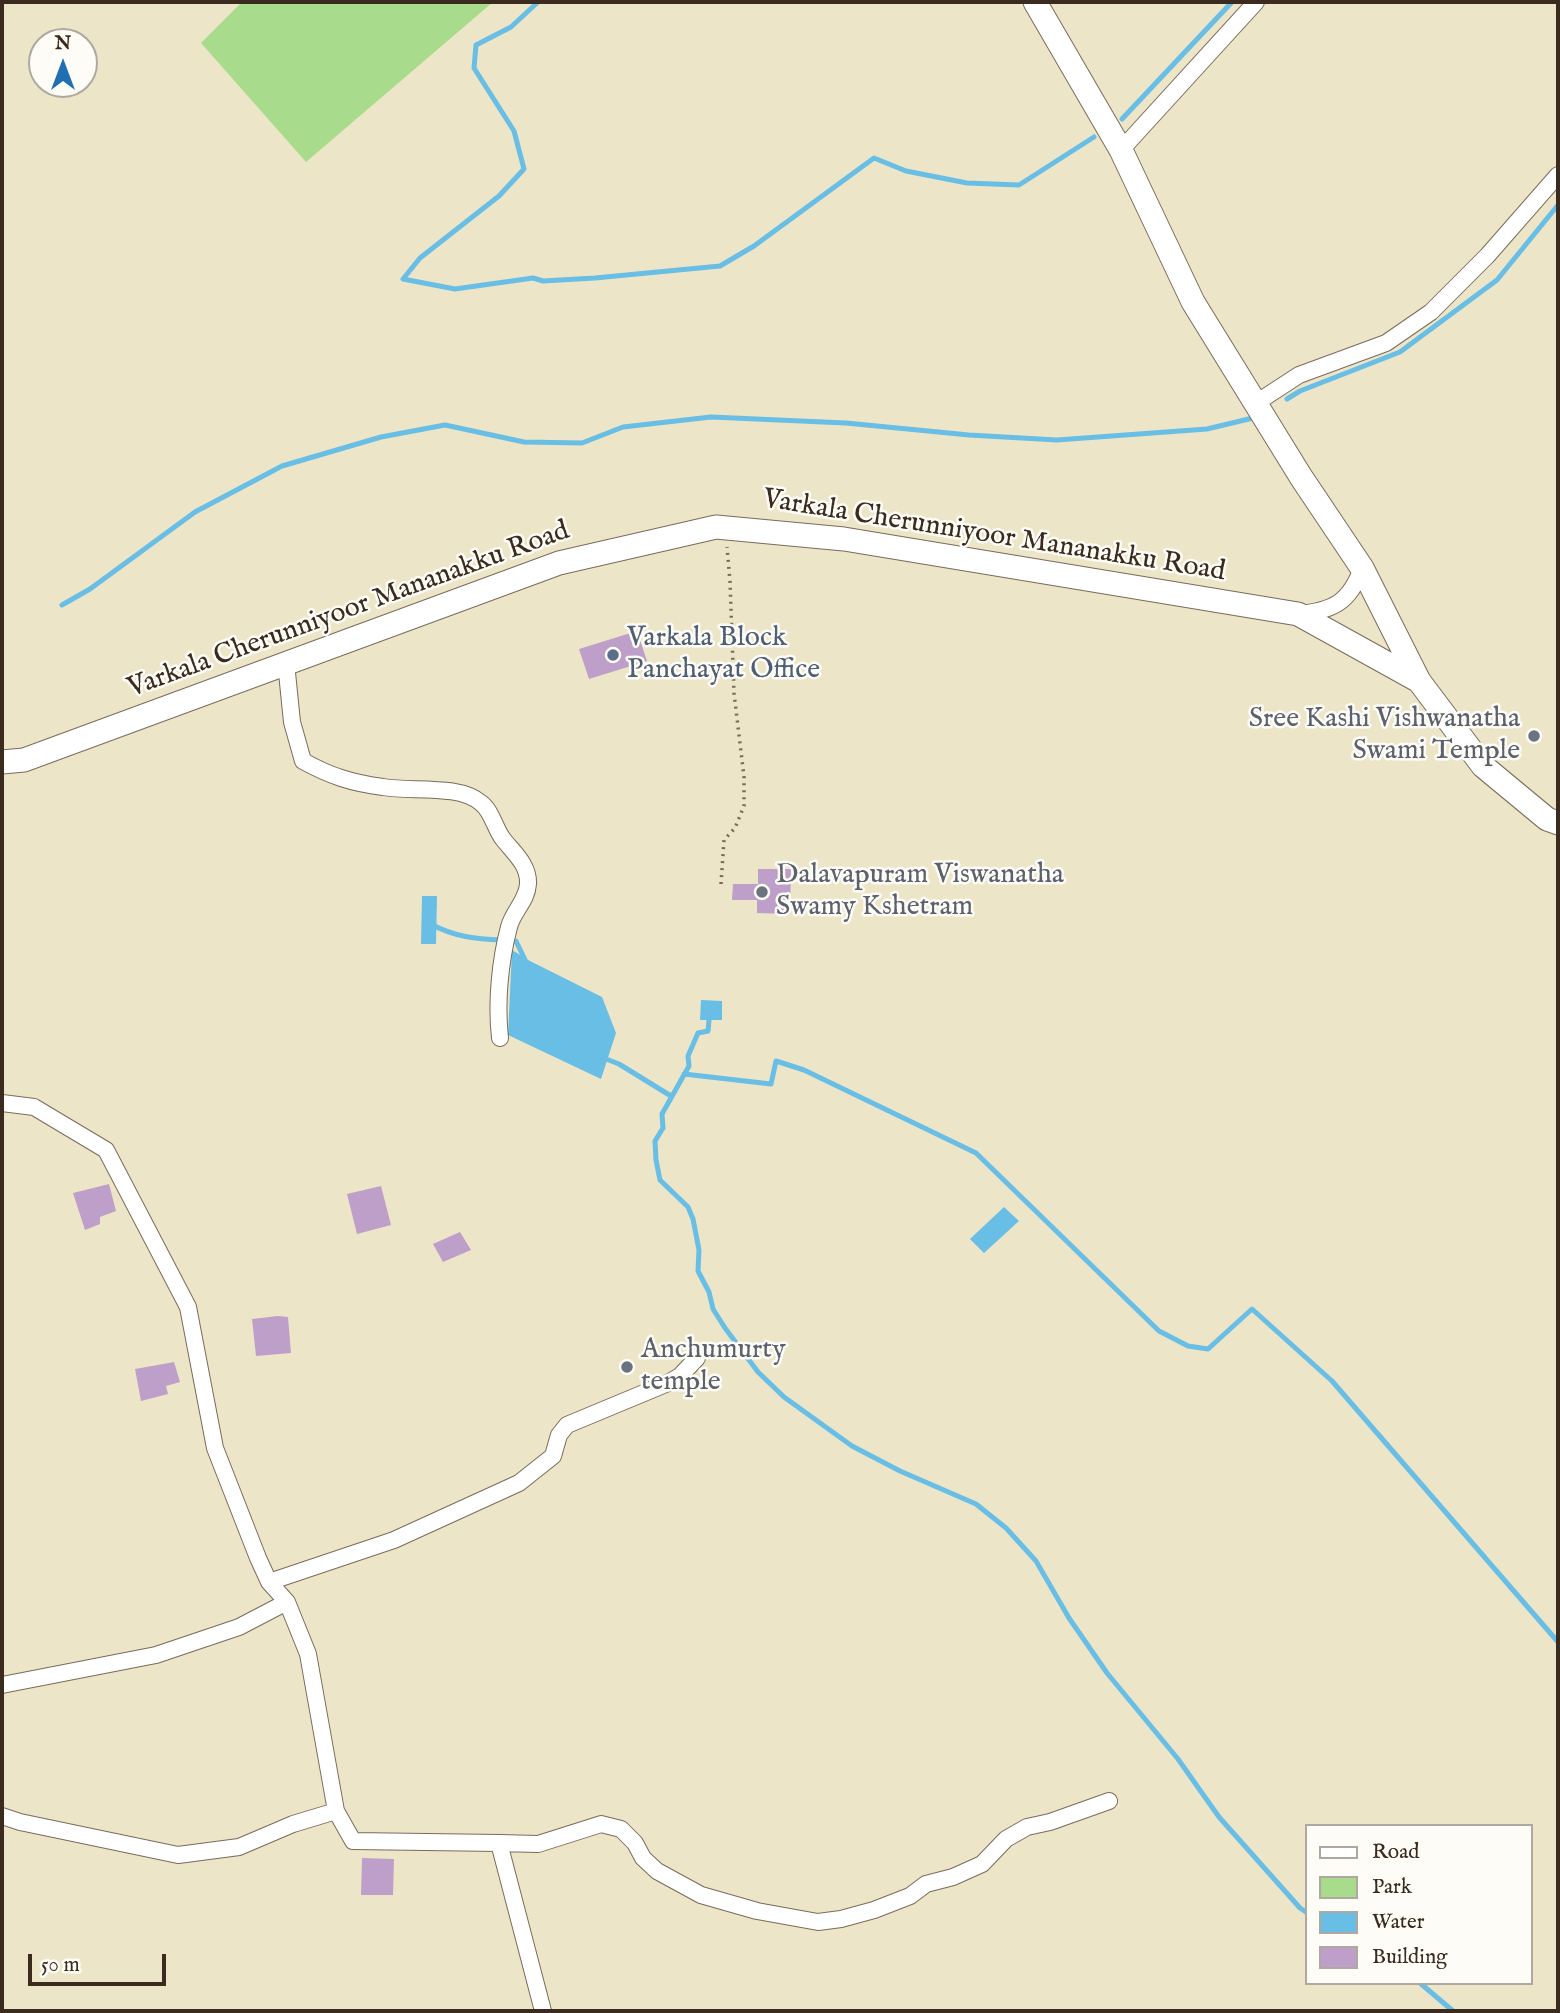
<!DOCTYPE html>
<style>
body{margin:0}
#map{position:relative;width:1560px;height:2013px;overflow:hidden;background:#ede5c8;font-family:"IM FELL English",serif}
canvas{display:block}
.frame{position:absolute;inset:0;border:4px solid #3b2a1e;pointer-events:none}
.legend{position:absolute;left:1305px;top:1824px;width:228px;height:161px;box-sizing:border-box;background:#fdfcf7;border:2px solid #afa8a0;margin:0;padding:9px 12px;list-style:none;font-size:21px;color:#3b2a1e}
.legend li{display:flex;align-items:center;gap:14px;height:35px}
.legend b{width:35px;border:2px solid #afa8a0}
.north{position:absolute;left:28px;top:28px;width:70px;height:70px;box-sizing:border-box;background:#fdfcf7;border:2px solid #afa8a0;border-radius:50%;rotate:0deg;font-size:19px;font-weight:700;line-height:28px;text-align:center;color:#3b2a1e}
.north::after{content:'';display:block;margin:auto;width:24px;height:32px;background:#1f6fb2;clip-path:polygon(50% 0,100% 100%,50% 72%,0 100%)}
.scale{position:absolute;left:28px;top:1954px;width:138px;height:32px;box-sizing:border-box;border:4px solid #3b2a1e;border-top:0;padding-left:9px;font-size:21px;line-height:24px;white-space:nowrap;color:#3b2a1e;-webkit-text-stroke:5px #fdfcf7;paint-order:stroke}
</style>
<div id="map">
<canvas width="1560" height="2013"></canvas>
<div class="frame"></div>
<ul class="legend">
<li><b style="height:9px;background:#fff"></b>Road</li>
<li><b style="height:19px;background:#a8dc8c"></b>Park</li>
<li><b style="height:19px;background:#68bee5"></b>Water</li>
<li><b style="height:19px;background:#be9fc9"></b>Building</li>
</ul>
<div class="north">N</div>
<div class="scale">50 m</div>
</div>
<script>
const c = document.querySelector('canvas').getContext('2d');
c.lineJoin = 'round';
function fillPath(path, color) { c.fillStyle = color; c.fill(path, 'evenodd'); }
function trace(path, color, width, dash) { c.strokeStyle = color; c.lineWidth = width; c.lineCap = dash ? 'butt' : 'round'; c.setLineDash(dash || []); c.stroke(path); }
function label(font, color, halo, rows, align = 'center') {
  c.font = font + ' "IM FELL English",serif'; c.lineWidth = 5; c.setLineDash([]); c.textBaseline = 'middle'; c.strokeStyle = halo; c.fillStyle = color; for (const [text, x, y, turn = 0] of rows) {
    c.save(); c.translate(x, y); c.rotate((+turn || 0) * Math.PI / 180); c.textAlign = isNaN(turn) ? turn : align; if (halo) c.strokeText(text, 0, 0); c.fillText(text, 0, 0); c.restore();
  }
}
const green = new Path2D(`
 M242,2H493L306,162L201,43Z`);
const water = new Path2D(`
 M422,896H437L436,944H421Z
 M512,950L530,961L602,997L616,1033L601,1079L508,1035Z
 M701,1000L722,1001V1020H700Z
 M1004,1207L1019,1221L984,1253L970,1239Z`);
const stream = new Path2D(`
 M538,2L511,27L476,45L474,68L514,131L524,169L499,196L420,258L403,279L455,289L533,278L543,281L595,278L720,266L754,246L874,158L906,171L967,183L1019,185L1094,137
 M1122,119L1232,2
 M1287,399L1300,391L1400,352L1497,280L1558,205
 M62,605L90,589L195,512L282,466L381,437L445,425L524,442L582,443L623,427L711,417L846,423L969,435L1057,440L1207,429L1257,417
 M431,924C454,937 477,939 502,940
 M509,941H516L527,964
 M709,1020L708,1031L698,1033L688,1056L689,1066L662,1114L663,1128L655,1141L656,1160L660,1180L688,1207L693,1219L699,1250L698,1271L709,1292L713,1309L725,1328L758,1372L784,1397L852,1446L900,1471L976,1504L1006,1528L1036,1561L1069,1618L1107,1673L1178,1759L1219,1817L1300,1908L1306,1912
 M601,1057L619,1064L671,1096
 M684,1074L771,1084L776,1061L804,1070L976,1153L1159,1331L1188,1346L1208,1349L1252,1309L1332,1381L1558,1642
 M1420,1983L1453,2011`);
const building = new Path2D(`
 M637,631L647,661L589,679L579,649Z
 M758,869H791L790,914L757,913V900H732L733,884H758Z
 M109,1184L116,1211L100,1217V1224L85,1230L73,1193Z
 M381,1186L391,1225L357,1234L347,1194Z
 M460,1232L471,1250L443,1262L433,1244Z
 M278,1316L288,1317L291,1353L256,1356L252,1319Z
 M174,1362L180,1382L166,1386L168,1394L141,1401L135,1369Z
 M362,1858L394,1859L393,1895H361Z`);
const path = new Path2D(`
 M721,884L724,840L735,828L744,806V777L734,693L730,581L727,547`);
const minor = new Path2D(`
 M1121,150L1256,2
 M1256,403L1299,375L1386,343L1431,312L1487,256L1558,175
 M1298,614C1333,611 1350,602 1362,568
 M286,663L292,722L303,761C330,776 352,783 383,787C412,792 459,784 481,803C492,811 495,829 503,839C514,853 529,865 528,884C527,901 513,911 509,927C500,961 496,1003 500,1038
 M2,1103L34,1107L106,1150L188,1307L215,1448L258,1558L269,1582L287,1602L308,1654L336,1811L353,1841L499,1843L543,2011
 M269,1582L394,1540L519,1483L553,1456L559,1435L567,1425L668,1383L680,1376L697,1358
 M2,1685L156,1655L239,1627L287,1602
 M2,1816L20,1822L178,1855L239,1847L293,1824L336,1811
 M499,1843L538,1844L601,1824L621,1829L635,1843L643,1858L657,1871L701,1895L757,1911L818,1922L841,1919L874,1910L910,1896L926,1884L953,1877L982,1864L1006,1839L1027,1827L1050,1822L1109,1801`);
const secondary = new Path2D(`
 M1035,2L1121,150L1193,302L1301,477L1362,568L1419,681
 M2,762L24,760L559,563L716,527L844,539L1298,614L1419,681L1483,766L1547,819L1558,823`);
const markers = [
 [613,655,7,"#5c6f8a"],
 [1534,736,7,"#6b7280"],
 [762,892,7,"#6b7280"],
 [627,1367,7,"#6b7280"]
];
const streetNames = [
 ["Varkala Cherunniyoor Mananakku Road",994,537,9],
 ["Varkala Cherunniyoor Mananakku Road",349,611,-20]
];
const serviceNames = [
 ["Varkala Block",627,639],
 ["Panchayat Office",627,671]
];
const worshipNames = [
 ["Sree Kashi Vishwanatha",1520,720,"right"],
 ["Swami Temple",1520,752,"right"],
 ["Dalavapuram Viswanatha",776,876],
 ["Swamy Kshetram",776,908],
 ["Anchumurty",641,1351],
 ["temple",641,1383]
];
fillPath(green, '#a8dc8c');
fillPath(water, '#68bee5');
trace(stream, '#68bee5', 5);
fillPath(building, '#be9fc9');
trace(minor, '#796b5a', 18);
trace(secondary, '#796b5a', 25);
trace(path, '#796b5a', 3.5, [2, 5]);
trace(minor, '#fff', 16);
trace(secondary, '#fff', 23);
for (const [x, y, r, color] of markers) { const dot = new Path2D(); dot.arc(x, y, r, 0, 2 * Math.PI); c.fillStyle = color; c.fill(dot); trace(dot, '#fdfcf7', 2.5); }
label('28px', '#3b2a1e', '#fdfcf7', streetNames);
label('28px', '#4e5e75', '#fdfcf7', serviceNames, 'left');
label('28px', '#5b616d', '#fdfcf7', worshipNames, 'left');
</script>
